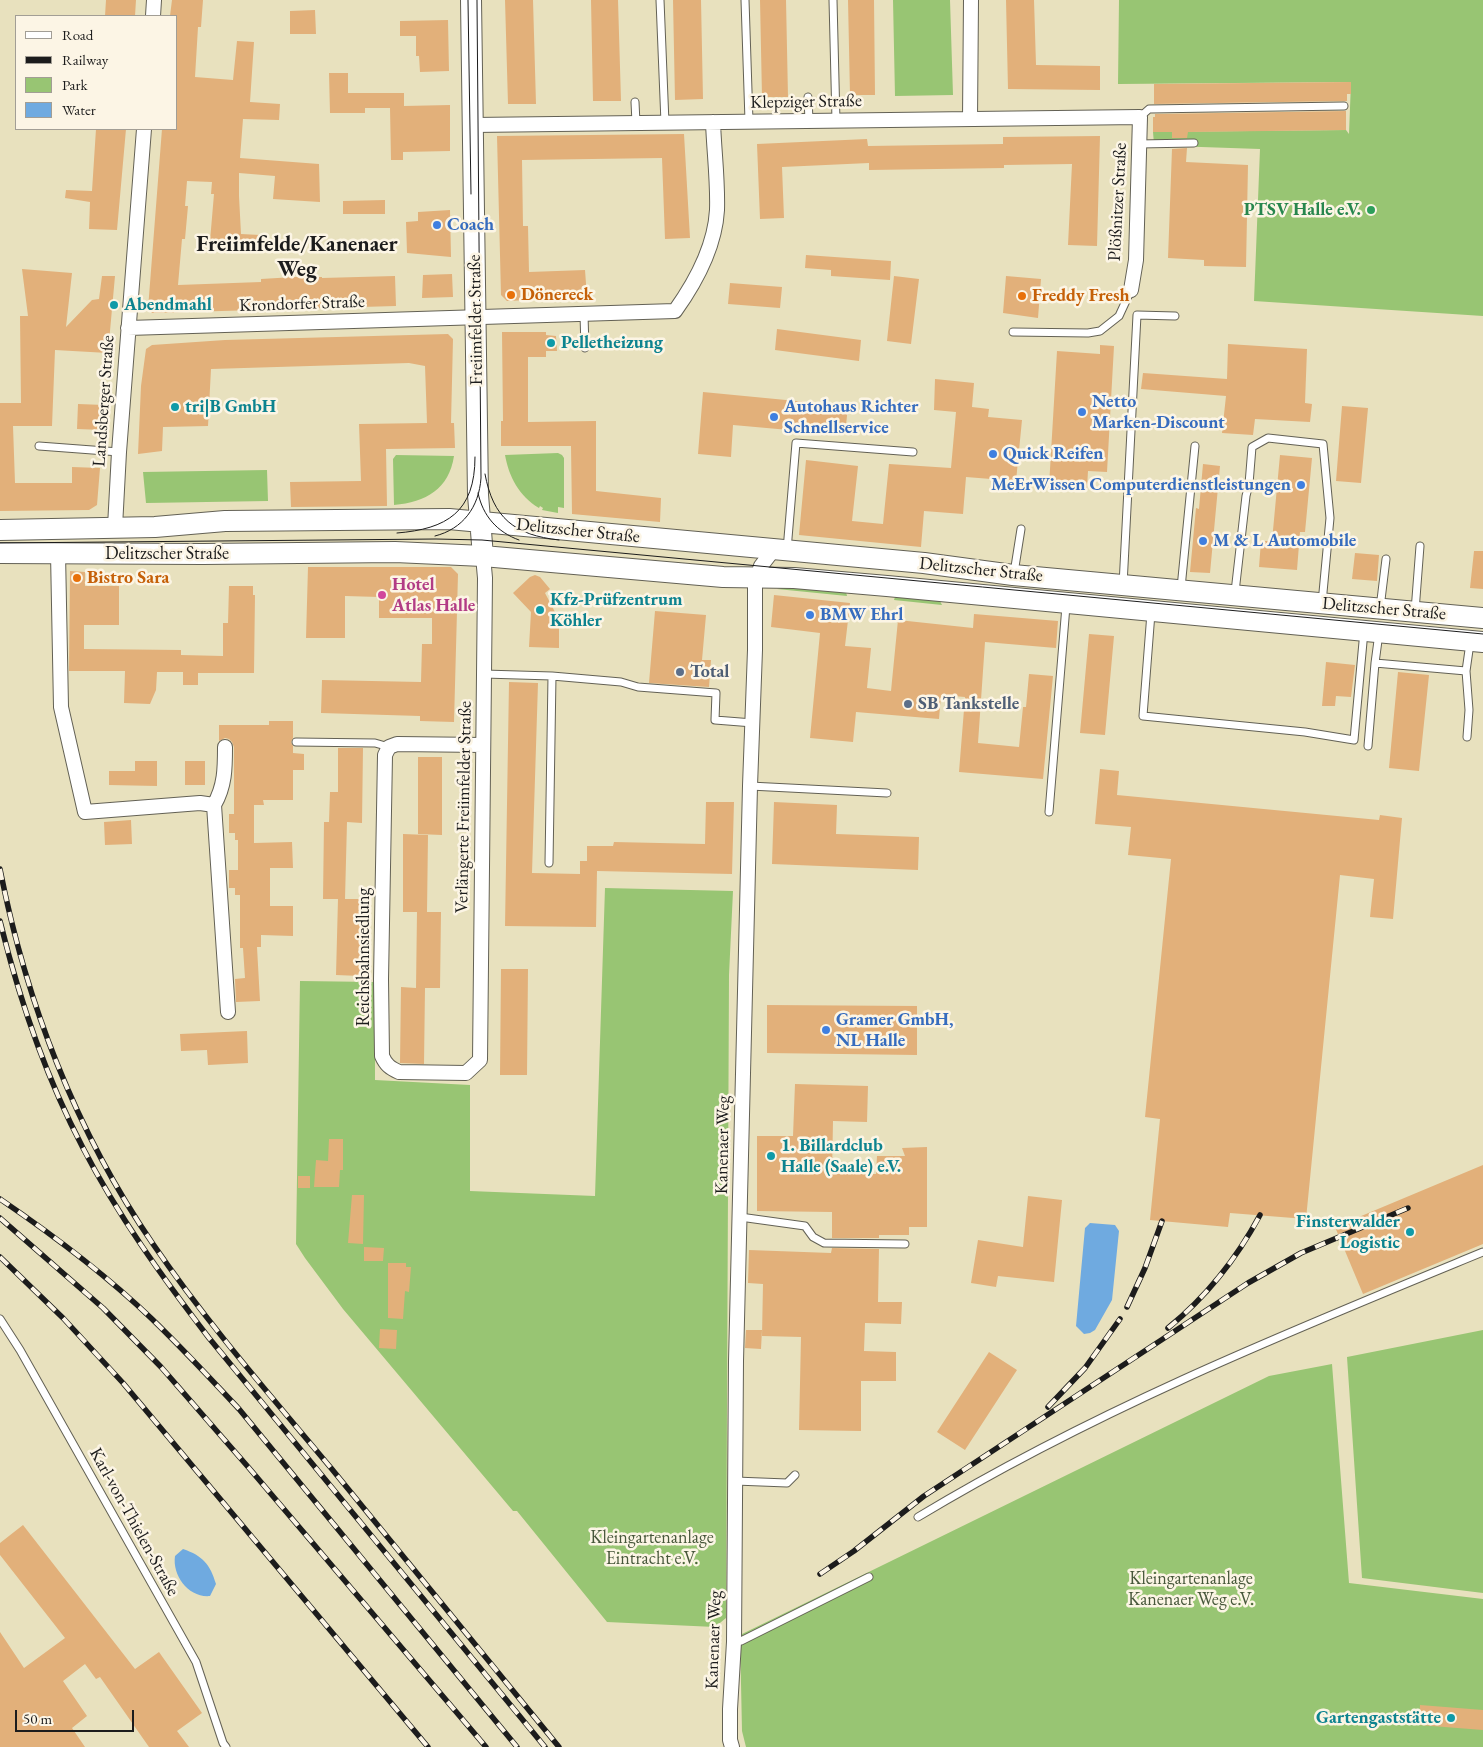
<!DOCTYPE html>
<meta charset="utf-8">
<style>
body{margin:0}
#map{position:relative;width:1483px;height:1747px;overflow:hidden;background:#e8e1be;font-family:"EB Garamond",serif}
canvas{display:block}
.legend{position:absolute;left:15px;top:15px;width:162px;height:115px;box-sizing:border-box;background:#fcf5e5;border:1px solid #a29e95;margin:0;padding:6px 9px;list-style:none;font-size:15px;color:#1c1c1c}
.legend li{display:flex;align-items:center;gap:10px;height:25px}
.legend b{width:25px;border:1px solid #a29e95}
.scale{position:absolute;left:15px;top:1710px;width:119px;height:22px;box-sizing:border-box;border:2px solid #1c1c1c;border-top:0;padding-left:6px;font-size:15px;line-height:18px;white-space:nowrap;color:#1c1c1c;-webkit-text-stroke:4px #fcf5e5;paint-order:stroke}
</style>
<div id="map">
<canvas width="1483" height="1747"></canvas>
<ul class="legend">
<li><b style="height:6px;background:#fff"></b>Road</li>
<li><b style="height:6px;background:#1c1c1c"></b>Railway</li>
<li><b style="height:14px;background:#98c573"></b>Park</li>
<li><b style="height:14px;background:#6faae0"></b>Water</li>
</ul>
<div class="scale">50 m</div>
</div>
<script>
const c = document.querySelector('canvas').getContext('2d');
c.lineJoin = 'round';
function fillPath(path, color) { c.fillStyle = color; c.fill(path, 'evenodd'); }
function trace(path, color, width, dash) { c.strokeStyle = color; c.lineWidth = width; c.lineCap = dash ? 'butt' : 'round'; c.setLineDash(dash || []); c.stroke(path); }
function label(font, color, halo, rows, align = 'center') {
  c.font = font + ' "EB Garamond",serif'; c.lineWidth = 5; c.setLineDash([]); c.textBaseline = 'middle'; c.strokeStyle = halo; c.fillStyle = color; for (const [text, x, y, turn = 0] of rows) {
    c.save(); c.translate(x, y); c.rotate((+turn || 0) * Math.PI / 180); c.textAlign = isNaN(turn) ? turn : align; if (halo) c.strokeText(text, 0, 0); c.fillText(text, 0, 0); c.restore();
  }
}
const green = new Path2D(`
 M893,0H950L953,95L895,96Z
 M1119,0H1483V316L1254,301L1260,149L1172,146L1154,144L1153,132L1346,130L1349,134L1351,82L1118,84Z
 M558,453L562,455L564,458V508L558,507V513L542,510L543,508L540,506L539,508C519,496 509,477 505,455Z
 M396,455L454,456C449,489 426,502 394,505L393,459Z
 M267,470L268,501L146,503L143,472Z
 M787,587L846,592L847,596L777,589Z
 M895,597L940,601L942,605L894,600Z
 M605,888L733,891L729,975L726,1618L715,1627L607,1622L517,1511H513L343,1309L305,1258L296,1244L300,981L375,982V1080L470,1085V1191L595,1196Z
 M1483,1330V1593L1362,1578L1347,1357Z
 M1332,1364L1349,1583L1483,1599V1747H746L742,1731L740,1635L1269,1376Z`);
const water = new Path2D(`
 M1090,1223L1115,1225L1119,1231L1112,1300L1095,1330L1090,1333L1084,1334L1076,1326L1085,1228Z
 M183,1549C203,1556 210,1564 216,1584L210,1596C189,1598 172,1576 175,1556Z`);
const building = new Path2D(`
 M106,0H136L135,16H105Z
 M172,0H203L201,27H198L195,77L233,80L237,41L254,42L250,102L280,104L279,120L243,119L240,158L319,164L320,202L273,199L275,176L239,173V196L241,234L260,235V250L211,246V242L210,241L214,194H211L212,182L187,181L185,206H188L185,239H182L178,285L261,282V279L294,277H322V278L395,276L396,306L152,313L148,309L162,129H176V16H170Z
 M505,0H533L536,104H508Z
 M591,0H618L621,101H593Z
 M673,0H701L703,99L675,100Z
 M760,0H786L788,97H762Z
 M848,0H874L875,95H850Z
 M1006,0H1034L1036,65L1100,66V90L1008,89Z
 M315,10L316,34H290V11Z
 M448,20L449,71L420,72L419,56H416V36H400V21Z
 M329,73H348V93H404V106L450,105V151L403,152V160H391L390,108H365V113H330Z
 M1351,82V94H1347V101L1154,104V84Z
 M1346,111V130L1188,132L1187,138H1172V132H1153V117H1155V114Z
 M96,129H126L117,230L89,229L90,202L65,198L66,190L92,191Z
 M684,134L690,238L665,239L662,158L522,160L523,226H528L529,272L585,270L587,297L507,301L501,295L497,136Z
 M1100,136L1097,246L1068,245L1072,164L1004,165V168L869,170V163L782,167L784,218L760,219L757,144L867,139L868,146L1003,144V137Z
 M1187,148L1186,162L1248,165L1246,267L1204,266V260L1168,258L1172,149Z
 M385,200V214H343V201Z
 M450,210L451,257L407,253L406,222L418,221V212Z
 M806,255L891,261L890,280L831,276V270L805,268Z
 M22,269L72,273L66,327L92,300L99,299L102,276H115L108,353L55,350L52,426H13L15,483H72V467L100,468L97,505L89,510L0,511V403H21L20,316H28Z
 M452,274L453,297L422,298L423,275Z
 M894,276L919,279L911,344L887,341Z
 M1006,276L1041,279L1038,318L1003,313Z
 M730,283L782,287L780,308L728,304Z
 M777,329L861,340L859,361L775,350Z
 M502,332H546V335L556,336L557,351H546V357H528V422L596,421V491L661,498L660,522L572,514L571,446H501V421H503Z
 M448,334L453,339L451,423H454L455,448L386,449L387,506L291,507L290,482L361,481L359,424L427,423L425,366L409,363L211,369L208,426L163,427L162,451L138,454L141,386L146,349L152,345L225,340Z
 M1228,344L1307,349L1305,403L1312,404L1310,422L1255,419L1253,435L1222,433L1226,396L1141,389L1143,373L1227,379Z
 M1100,345L1114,346L1107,472L1088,471L1087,488L1049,486L1057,351L1100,354Z
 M935,379L974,383L972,407L989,409L988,417L1022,420L1016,481L966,477L963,514L924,511L921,547L799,535L806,460L858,466L852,521L883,524L889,464L951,468L956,412L934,410Z
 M703,392L848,406L845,435L733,425L731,457L698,454Z
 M78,404L104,405L103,430L77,429Z
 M1342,406L1368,408L1361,483L1336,481Z
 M1280,455L1312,458L1305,532H1300L1297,570L1259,567L1261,541H1272Z
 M1203,464L1220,466L1210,573L1190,572L1196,508L1199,509Z
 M1474,551H1483V589L1470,588Z
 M1355,553L1379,555L1377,581L1352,579Z
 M308,567H451L458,574L454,722L420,721V716L321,713L322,680L421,682L422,644H432V618H379V597L345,596V638H306Z
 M70,571L85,572V586H119V625H84V649L181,650V655L223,656V623H228L229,586H253V595H255L254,673H198V685H183V672H157L156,690L150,704L124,703L125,671H69Z
 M535,575L540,577L550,589L545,593L555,612L559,613V648L529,647L531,612L513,593L530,577Z
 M774,595L850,603L845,646L871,648L867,688L891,691L898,620L973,628L974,614L1058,621L1056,648L985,642L978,743L1019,747L1023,707H1026L1029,674L1053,676L1043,779L959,772L965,697L941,695L939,719L856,712L853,742L810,738L820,633L771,627Z
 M655,611L706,615L702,660H711L709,687L649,683Z
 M1089,634L1114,636L1105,735L1080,733Z
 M1326,662L1355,665L1351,697L1336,696L1335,706H1322Z
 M1398,672L1429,675L1419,771L1389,768Z
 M509,682L538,683L532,873L580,874V861H587V846H613L614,842L705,844L706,802H734L732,874L597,871L596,927L505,926Z
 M269,721H293V738L291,742L293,746V753L304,754V770H293V800H263L264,805H254V843L292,842L293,868H270V906H293V936L261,935V947H257L260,1001L236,1002L235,979L245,978L243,948H240V895H235V888H229V870H238V840H235V833H229V814H234V747L232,742L229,739L225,738L219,741V725H269Z
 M338,748H363L362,823L347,822L345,899H323L324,822H329L330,792H338Z
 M418,757H442V835L418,834Z
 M135,761H157V786L109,785V771H135Z
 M185,761H205V785H185Z
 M1100,769L1119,771L1117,795L1379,820L1380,815L1402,818L1393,919L1370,917L1374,879L1340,875L1306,1219L1230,1213L1228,1227L1150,1220L1160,1119L1145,1117L1171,859L1128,855L1131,827L1095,824Z
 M774,802L837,805L836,834L919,837L918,870L772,864Z
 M131,820L132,844L105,845L104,822Z
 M403,834L428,835L427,912H441L440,988H425L424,1064L400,1063L401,987L416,988L417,912H403Z
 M338,899H361L360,976L336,975Z
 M501,969H528L527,1075H500Z
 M767,1005L917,1006V1055L767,1053Z
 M247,1031L248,1063L208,1065L207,1050L181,1051L180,1034Z
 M795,1084L868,1086L867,1122L833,1121L832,1174H876L877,1156H905L902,1148L927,1147V1227H909V1235H879V1238H832V1212L757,1211V1136H793Z
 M329,1139H343V1170H340L339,1187H314L316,1160L328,1161Z
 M1483,1165V1244L1363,1294L1335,1227Z
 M298,1176H310V1188H298Z
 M352,1195H364L363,1244L348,1243Z
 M1028,1196L1062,1200L1054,1282L998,1276L996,1287L971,1283L978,1240L1023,1247Z
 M364,1247L384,1248L383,1261H364Z
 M832,1248L879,1249L878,1302H902L901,1324L865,1323L864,1351L896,1352V1381H861V1431L799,1430L801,1337L762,1336L763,1284L748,1283L749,1250L831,1253Z
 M388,1263H406V1267H411L409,1292L405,1291L403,1319L388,1318Z
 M380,1329L397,1330L396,1349L379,1348Z
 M746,1330H762L761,1349L745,1348Z
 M989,1352L1017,1370L965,1450L937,1432Z
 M23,1525L135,1669L159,1652L202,1713L177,1731L189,1747H149L100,1677L96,1679L85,1664L63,1681L87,1716L72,1728L85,1747H0V1632L24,1668L65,1638L0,1555V1543Z
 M1420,1705L1483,1710V1730L1419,1725Z`);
const lane = new Path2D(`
 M660,0L665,123
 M745,0L749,121
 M833,0L836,121
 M808,97L809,121
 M635,102L636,123
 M1140,117L1149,109L1344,106
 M1139,144L1194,143
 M584,315L585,348
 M1013,332L1088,333L1100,331L1119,316L1131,290
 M39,446L119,452
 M787,550L796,443L913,452
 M1014,573L1021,529
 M1123,585L1137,315L1175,316
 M1181,588L1195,446
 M1235,592L1246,496L1249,484L1252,447L1268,438L1323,444L1330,518L1322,603
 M1380,608L1386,559
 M1415,611L1420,546
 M1151,613L1143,716L1305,732L1354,740L1364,631
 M1379,633L1375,663L1466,671
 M484,674L552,676L621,682L638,687L716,693L715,720L753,723
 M1467,737L1469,710L1466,671L1470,643
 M296,742L375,743L389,747
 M1368,746L1375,663
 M750,786L887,793
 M1049,812L1066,606
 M549,863L552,676
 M740,1217L805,1226L813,1237L824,1243L905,1244
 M0,1319L20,1350L196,1662L223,1743L226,1747
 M735,1481L787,1483L795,1475
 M918,1517C1097,1409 1291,1331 1483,1252
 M734,1642L741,1641L869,1577`);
const street = new Path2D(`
 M153,16L154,0
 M970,119L971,0
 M473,125L1140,117L1136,260L1131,290
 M128,328L675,311C695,283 715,246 717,210C718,181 714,151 713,122
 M115,527L119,452L144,129
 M58,553L61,707L85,812L200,803L214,805
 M483,745L397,744L389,747L385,755L381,979L382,1056C386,1065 390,1068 399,1072L466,1073L480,1060L485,578L483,556
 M225,747C225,768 225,786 214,805L228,1012
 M732,1747L730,1740V1709L734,1642L736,1361L750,786L755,650V584L761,566L774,549`);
const secondary = new Path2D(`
 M471,0L478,495L483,556
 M0,530L155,527L225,521L449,519L924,563L1013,575L1483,618
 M0,553L203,554L395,552L483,556L723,577L794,578L887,586L1483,642`);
const tram = new Path2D(`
 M468,0L471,194
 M485,474C493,518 514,535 559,540
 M478,493C483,516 497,532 519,540
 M397,533C447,529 475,512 475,457
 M435,536C463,529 479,507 481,478L477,0
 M0,543L436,539L482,540L1483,634`);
const rail = new Path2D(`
 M0,869C26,1002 76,1132 153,1244C207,1323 270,1395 331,1468C407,1561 483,1654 559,1747
 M0,921C19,999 46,1077 83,1148C118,1216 163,1278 209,1338L545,1747
 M0,1199C53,1235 105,1274 152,1319C182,1348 210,1378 239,1409L517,1747
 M0,1218L103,1308L161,1367L249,1468L486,1747
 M0,1257L63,1318L123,1383L428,1747
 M1127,1307L1145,1268L1162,1221
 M1168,1328C1206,1297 1237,1258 1260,1215
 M1048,1407L1085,1368L1120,1319
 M820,1574L854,1551L924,1496L1248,1283L1301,1253L1408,1208`);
const markers = [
 [1371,210,5,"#2e9e5b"],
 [437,225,5,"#3f7fe0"],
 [511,295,5,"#e8710a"],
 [1022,296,5,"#e8710a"],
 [114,305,5,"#0f9aa8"],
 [551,343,5,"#0f9aa8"],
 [175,407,5,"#0f9aa8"],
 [1082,412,5,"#3f7fe0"],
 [774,417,5,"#3f7fe0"],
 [993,454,5,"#3f7fe0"],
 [1301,485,5,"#3f7fe0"],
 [1203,541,5,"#3f7fe0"],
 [77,578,5,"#e8710a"],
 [382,595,5,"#d1479c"],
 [540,610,5,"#0f9aa8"],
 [810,615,5,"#3f7fe0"],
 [680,672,5,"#5c6f8a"],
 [908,704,5,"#5c6f8a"],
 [826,1030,5,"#3f7fe0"],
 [771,1156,5,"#0f9aa8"],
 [1410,1232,5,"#0f9aa8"],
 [1451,1718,5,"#0f9aa8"]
];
const streetNames = [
 ["Klepziger Straße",806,102,-1],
 ["Plößnitzer Straße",1118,202,-87],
 ["Krondorfer Straße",302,304,-2],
 ["Freiimfelder Straße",476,320,-91],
 ["Landsberger Straße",104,401,-86],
 ["Delitzscher Straße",578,531,6],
 ["Delitzscher Straße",167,554],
 ["Delitzscher Straße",981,570,6],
 ["Delitzscher Straße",1384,609,5],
 ["Verlängerte Freiimfelder Straße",464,807,-89],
 ["Reichsbahnsiedlung",364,957,-90],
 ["Kanenaer Weg",723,1145,-89],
 ["Karl-von-Thielen-Straße",134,1522,61],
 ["Kanenaer Weg",714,1640,-88]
];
const leisureNames = [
 ["PTSV Halle e.V.",1361,210]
];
const shopNames = [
 ["Coach",447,225],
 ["Netto",1092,402],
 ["Marken-Discount",1092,423],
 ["Autohaus Richter",784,407],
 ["Schnellservice",784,428],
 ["Quick Reifen",1003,454],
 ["MeErWissen Computerdienstleistungen",1291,485,"right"],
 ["M & L Automobile",1213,541],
 ["BMW Ehrl",820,615],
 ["Gramer GmbH,",836,1020],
 ["NL Halle",836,1041]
];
const foodNames = [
 ["Dönereck",521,295],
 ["Freddy Fresh",1032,296],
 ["Bistro Sara",87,578]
];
const cultureNames = [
 ["Abendmahl",124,305],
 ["Pelletheizung",561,343],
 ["tri|B GmbH",185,407],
 ["Kfz-Prüfzentrum",550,600],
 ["Köhler",550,621],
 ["1. Billardclub",781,1146],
 ["Halle (Saale) e.V.",781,1167],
 ["Finsterwalder",1400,1222,"right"],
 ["Logistic",1400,1243,"right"],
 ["Gartengaststätte",1441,1718,"right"]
];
const hotelNames = [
 ["Hotel",392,585],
 ["Atlas Halle",392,606]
];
const serviceNames = [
 ["Total",690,672],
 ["SB Tankstelle",918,704]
];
const parkNames = [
 ["Kleingartenanlage",652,1538],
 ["Eintracht e.V.",652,1559],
 ["Kleingartenanlage",1191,1579],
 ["Kanenaer Weg e.V.",1191,1600]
];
const districtNames = [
 ["Freiimfelde/Kanenaer",297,245],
 ["Weg",297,270]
];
fillPath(green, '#98c573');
fillPath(water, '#6faae0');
fillPath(building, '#e2b07a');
trace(lane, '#636155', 9);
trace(street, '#636155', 16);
trace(secondary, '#636155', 22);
trace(lane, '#fff', 7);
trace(street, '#fff', 14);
trace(secondary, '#fff', 20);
trace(tram, '#1c1c1c', 1);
trace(rail, '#1c1c1c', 5.5);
trace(rail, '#fcf5e5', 4, [11]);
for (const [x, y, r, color] of markers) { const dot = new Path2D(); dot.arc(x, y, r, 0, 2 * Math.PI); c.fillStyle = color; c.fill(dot); trace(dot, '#fcf5e5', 2); }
label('18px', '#1c1c1c', '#fcf5e5', streetNames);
label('bold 18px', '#27864d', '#fcf5e5', leisureNames, 'right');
label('bold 18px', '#366cbe', '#fcf5e5', shopNames, 'left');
label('bold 18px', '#c56008', '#fcf5e5', foodNames, 'left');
label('bold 18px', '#0d838f', '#fcf5e5', cultureNames, 'left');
label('bold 18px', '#b23c85', '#fcf5e5', hotelNames, 'left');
label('bold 18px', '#4e5e75', '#fcf5e5', serviceNames, 'left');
label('18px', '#47573a', '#fcf5e5', parkNames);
label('bold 22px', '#1c1c1c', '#fcf5e5', districtNames);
</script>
